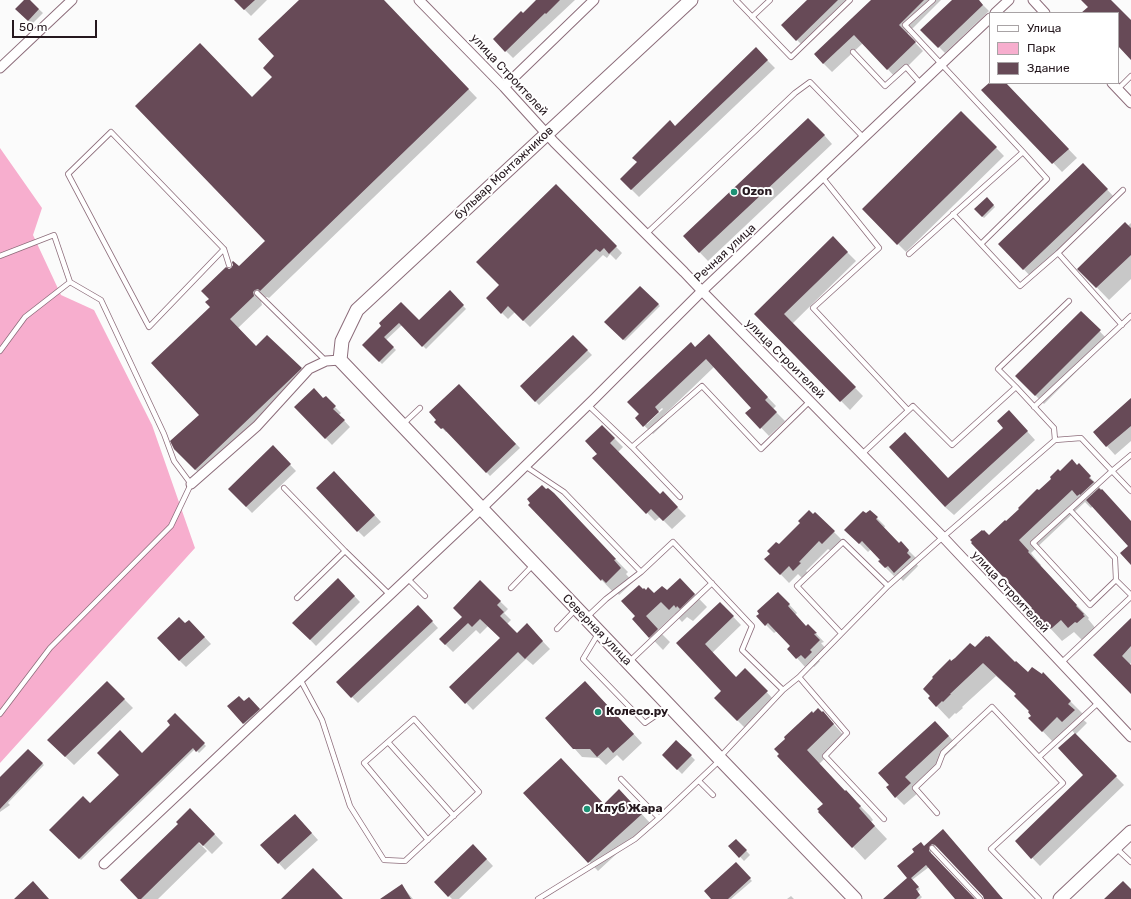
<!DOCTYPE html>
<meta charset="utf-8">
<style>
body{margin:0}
#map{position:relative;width:1131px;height:899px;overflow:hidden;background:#fbfbfb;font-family:Rubik,sans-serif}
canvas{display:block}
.legend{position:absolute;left:989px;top:12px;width:130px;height:72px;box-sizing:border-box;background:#fff;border:1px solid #a8a3a5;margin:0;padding:5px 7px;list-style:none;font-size:12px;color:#25181e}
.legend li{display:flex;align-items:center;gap:8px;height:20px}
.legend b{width:20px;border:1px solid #a8a3a5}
.scale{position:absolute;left:12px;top:20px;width:85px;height:18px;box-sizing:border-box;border:2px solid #25181e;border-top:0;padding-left:5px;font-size:12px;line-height:14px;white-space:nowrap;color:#25181e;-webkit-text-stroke:3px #fff;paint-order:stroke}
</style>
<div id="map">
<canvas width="1131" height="899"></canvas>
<ul class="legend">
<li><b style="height:5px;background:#fff"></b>Улица</li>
<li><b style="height:11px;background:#f7aece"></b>Парк</li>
<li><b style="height:11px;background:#674a57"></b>Здание</li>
</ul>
<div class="scale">50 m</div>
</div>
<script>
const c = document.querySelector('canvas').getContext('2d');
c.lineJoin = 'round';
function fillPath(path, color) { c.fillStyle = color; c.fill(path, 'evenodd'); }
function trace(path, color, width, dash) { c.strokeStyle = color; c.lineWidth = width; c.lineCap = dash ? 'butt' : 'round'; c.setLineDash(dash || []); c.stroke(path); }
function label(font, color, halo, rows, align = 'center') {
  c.font = font + ' Rubik,sans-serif'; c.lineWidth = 4; c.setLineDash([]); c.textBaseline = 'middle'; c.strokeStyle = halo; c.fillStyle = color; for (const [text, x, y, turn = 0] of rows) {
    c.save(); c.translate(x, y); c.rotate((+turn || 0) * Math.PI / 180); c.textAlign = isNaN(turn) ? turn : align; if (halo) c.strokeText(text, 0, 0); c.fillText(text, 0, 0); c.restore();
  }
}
const green = new Path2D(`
 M0,148L42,208L33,235L61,295L94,310L152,425L195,548L0,763Z`);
const shadow = new Path2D(`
 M25,0H29L43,13L32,24L16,9Z
 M235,0H267L251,16Z
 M300,0H383L477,98L269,298L267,297L263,298L261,301L262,305L238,328L256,347L301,369L309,377L204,478L174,449L200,415L211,307L210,299L228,270L239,268L267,241L252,98L273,77L276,56Z
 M538,0H575L513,58L494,39Z
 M808,0H851L803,46L782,25Z
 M872,0H941L907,34L923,51L896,78L863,43L832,72L815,55Z
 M953,0H978L989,11L945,53L922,30Z
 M756,49L775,68L639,197L621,179Z
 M991,83H1005L1077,158L1062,172L983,90Z
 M961,112L1004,156L906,252L863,209Z
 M817,127L832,144L708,261L684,236Z
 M1083,164L1115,198L1032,278L1000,244Z
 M556,185L622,253L616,260L610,254L607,258L603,255L530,327L515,312L508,319L487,298L501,285Z
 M987,198L995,207L984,218L975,209Z
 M1131,223V279L1109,300L1079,269Z
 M833,238L856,261L792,324L863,396L850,410L755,314Z
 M640,287L660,306L625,341L606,322Z
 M450,292L466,309L426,349L402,325L386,340L396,350L382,364L363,345L383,326L380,323L419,322Z
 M1081,312L1108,340L1044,404L1016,376Z
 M573,336L592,355L539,405L521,386Z
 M717,344L776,406L773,409L785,421L769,436L747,413L752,408L714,367L663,416L667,421L653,434L636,418L695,348ZM662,408L663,409L647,424L646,423Z
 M459,385L520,448L490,476L448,431L446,432L436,422Z
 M324,400L332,404L341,413L339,415L350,427L332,445L296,407Z
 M1131,400V441L1115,455L1094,432Z
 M1017,420L1035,440L954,515L945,507L948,480Z
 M602,426L623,447L618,452L660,496L663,493L686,516L672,529L660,517L655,521L594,458L599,454Z
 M273,447L296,471L252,513L229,489Z
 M1079,465L1131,522V563L1129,546L1093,506L1091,508L1085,502L1031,553L1041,565L1040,566L1089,618L1088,619L1097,630L1091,635L1089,634L1082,640L1074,632L1062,641L1050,628L1033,608L989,536L1006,522L1060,472Z
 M341,479L381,522L364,537L358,531Z
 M530,505L566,508L628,572L626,574L633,582L619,595L616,591L614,593Z
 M870,511L885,526L884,528L899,544L901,543L917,559L915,562L918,566L903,581L897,574L894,576L879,561L881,560L871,549L868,552L846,530Z
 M815,513L842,540L831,551L828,549L806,571L808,573L802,578L798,574L789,583L766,559L779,546Z
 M338,579L360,602L316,646L294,623Z
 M680,579L707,607L693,621L687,617L682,622L675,614L658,630L670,642L663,650L633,619L637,616L643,591L654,595L667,591Z
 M480,582L508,609L504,613L511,620L507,624L517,634L527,625L550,649L533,665L526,659L473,710L451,687L501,638L488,626L480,634L476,630L453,652L440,639L463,617Z
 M787,602L797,613L795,615L806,627L808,625L824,642L821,643L827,650L817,659L820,661L814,667L810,663L805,667L797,658L791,646L777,631L774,633L766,625Z
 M720,603L741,625L712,653L736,678L745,669L775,701L746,729L715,698L722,691L677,643Z
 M418,606L438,628L358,703L337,682Z
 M1131,619V663L1129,665L1131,667V692L1094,655Z
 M186,624L195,627L211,644L186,667L179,660Z
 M986,637L987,638L989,637L1015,663L1016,662L1028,674L1033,669L1042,675L1043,674L1083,714L1080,717L1087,723L1075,735L1124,785L1040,866L1016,841L1085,775L1060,749L1075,734L1071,729L1055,744L1030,718L1033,716L1029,712L1031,711L1016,696L1017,695L996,676L962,707L963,708L956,714L955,713L949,719L929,698L931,697L924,689L935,678L934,677L950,661L951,662L955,659L970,644L975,648Z
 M107,682L133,708L74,765L48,740Z
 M593,690L642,743L623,761L617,755L606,765L599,758L582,757L574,748Z
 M249,698L266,716L250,730L229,707L244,702Z
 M823,712L846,738L819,764L870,816L873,820L871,822L887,839L865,860L853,847L825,804L779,756L813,714Z
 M175,714L206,746L199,753L195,749L81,860L51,830L90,804L172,725Z
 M944,731L957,745L913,786L919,792L904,805L896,797L890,785Z
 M676,741L695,760L682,774L663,755Z
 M28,750L44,765L8,803L10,805L0,812V779Z
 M524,793L604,805L628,799L650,823L598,871Z
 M190,809L223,843L212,854L200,842L199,843L207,851L158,899H139L179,824Z
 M301,821L318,840L285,870L262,845Z
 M943,831L1002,899H984V896L938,847L934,846L931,848V854L974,899H957L929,867L912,880L920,889L917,892L922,897L920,899H884L908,878L924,847Z
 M736,840L750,855L744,861L730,846Z
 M473,845L493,866L459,899H452L435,882Z
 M736,864L752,881L731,899H713Z
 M402,886L413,899H382Z
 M791,896L794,899H787Z`);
const building = new Path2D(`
 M24,0H30L39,9L28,21L15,9Z
 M234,0H255L244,10Z
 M299,0H384L469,89L260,291L258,289L255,290L253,292L254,296L230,319L256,346L267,335L302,368L195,470L174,449L170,441L199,415L151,363L210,307L205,302L209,299L201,291L226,267L229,269L231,268L233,265L232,262L233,261L239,266L265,241L135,106L200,43L252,97L272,77L263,68L274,56L258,39Z
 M536,0H560L546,14L545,13L505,52L493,39L521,11L523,13Z
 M807,0H838L796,41L781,25Z
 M871,0H924L899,25L916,42L887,70L854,35L823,64L814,54Z
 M952,0H979L983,5L938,48L920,30Z
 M1081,0H1111L1131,20V60L1118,46V13H1081L1088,7Z
 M756,47L768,60L631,190L620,179L637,162L632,158L670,120L675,126Z
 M989,83H1006L1069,149L1052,164L981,90Z
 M961,111L997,147L897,245L862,209Z
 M808,118L825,135L699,253L683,236Z
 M1083,163L1108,189L1023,270L998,244Z
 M556,184L617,246L609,254L604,248L600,252L596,249L523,321L508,306L501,314L486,298L499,285L476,262Z
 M987,197L994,205L982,217L974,209Z
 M1125,222L1131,228V255L1096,288L1077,269Z
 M833,236L848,252L784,314L856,387L840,402L754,314Z
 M640,286L659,304L623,340L604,322Z
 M450,290L464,305L422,347L399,323L384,337L394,347L379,362L362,345L381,326L379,323L401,302L419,320Z
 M1081,311L1101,330L1035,396L1015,376Z
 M709,334L768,397L765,400L777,412L760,429L745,413L751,408L706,359L655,407L659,412L643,427L635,418L639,414L627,402L691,342L695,347Z
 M573,335L588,350L535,402L520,386Z
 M459,384L516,444L486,473L443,428L441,429L434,422L436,420L429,412Z
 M314,388L323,398L326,396L336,406L333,409L345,420L325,439L294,407Z
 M1131,398V426L1106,447L1093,432Z
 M1009,410L1028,431L945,507L889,447L905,432L948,478L1003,428L997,421Z
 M602,425L615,438L610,443L660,494L663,491L678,507L663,521L651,509L646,514L592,458L597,454L585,441Z
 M273,445L291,464L246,507L228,489Z
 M1072,459L1077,465L1079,463L1091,476L1089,478L1094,482L1080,495V494L1077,496L1072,490L1019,540L1029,551L1028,552L1077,605L1076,606L1084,614L1083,615L1085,616L1077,623L1075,622L1068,628L1061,620L1052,628L1049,629L1031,609L1032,608L971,543L972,542L970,540L982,530L983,531L984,530L989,535L1005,520L1006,521L1019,509L1018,508L1037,489L1039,490L1051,479L1050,477L1058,469L1060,471Z
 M334,471L375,515L357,532L316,488Z
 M542,485L546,489L548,488L554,493L616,559L614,560L621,568L606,583L602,579L601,581L528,505L530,503L527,499Z
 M1099,488L1101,490L1102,489L1131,521V565L1120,553L1128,546L1086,500Z
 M809,510L813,514L815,512L835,531L822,544L819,541L799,562L801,563L793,571L789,566L780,575L764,559L770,554L767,551L776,542L779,544L800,523L798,521Z
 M870,510L878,517L876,519L899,543L901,541L909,550L907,553L911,557L894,573L888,566L885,568L878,561L880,560L862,541L859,544L844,530L863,511L866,513Z
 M338,578L355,596L310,640L292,623Z
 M680,578L695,594L680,609L677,606L676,608L674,605L669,610L661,602L646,616L658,629L649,638L632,619L635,616L621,601L639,585L643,589L644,588L646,590L648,587L654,593L662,586L667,590Z
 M480,580L501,601L497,605L504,612L500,616L517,633L527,623L543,641L525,659L518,652L465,704L449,687L500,638L480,619L472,627L468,623L445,645L439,639L462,617L453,608Z
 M778,592L790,604L788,606L806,626L808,624L817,633L814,634L820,640L810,650L812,652L805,659L801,655L796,659L787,649L790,646L768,623L765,626L756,616L759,614L757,611Z
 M720,602L734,616L705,644L736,677L745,668L768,691L737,721L714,698L721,691L676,643Z
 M418,605L433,621L351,698L336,682Z
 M179,617L185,623L189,620L205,637L179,661L157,638Z
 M1131,618V646L1122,656L1131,665V694L1093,655Z
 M986,636L987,637L989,636L1015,662L1016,661L1028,672L1032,667L1042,674L1043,672L1071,701L1068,704L1075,710L1062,722L1057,717L1042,732L1028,718L1031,716L1028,712L1029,711L1014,696L1016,694L983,663L950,694H951L943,702L942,701L936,707L928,698L930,696L923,689L933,678L932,677L950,659L951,661L955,658L970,643L975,647Z
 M107,681L125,699L65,757L47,740Z
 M585,681L634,734L613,753L608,747L597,757L590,749H573L545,718Z
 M239,696L244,701L249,697L260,709L243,724L227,706Z
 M818,708L822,712L823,711L834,724L807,750L845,791L846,790L857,802L861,806L859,808L875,826L852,848L818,812L819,811L817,809L823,804L777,756L779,754L774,749L785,739L784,737L812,711L813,713Z
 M175,713L205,743L196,752L193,748L79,859L49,830L83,796L90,803L119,775L97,753L120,730L142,753L170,725L167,721Z
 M935,721L949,736L905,777L911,783L895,798L886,787L889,785L878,773Z
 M1075,733L1117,776L1031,859L1015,841L1083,775L1058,748Z
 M676,740L692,755L677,770L662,755Z
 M28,749L43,763L0,809V777Z
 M561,758L604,804L619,789L642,814L588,863L523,793Z
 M190,808L215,834L203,846L199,842L141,899H138L120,880L178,824L176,822Z
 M295,814L312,833L278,864L260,845Z
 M943,829L1003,899H984L983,896L935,845L932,844L929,847V851L975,899H955L926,865L911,878L919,887L916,889L920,895L916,899H883L907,878L897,866L914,852L912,849L921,842L924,846Z
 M736,839L747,850L739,858L728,846Z
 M473,844L487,859L448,897L434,882Z
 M736,862L751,878L728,899H711L704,891Z
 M313,868L343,899H281Z
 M33,881L49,899H14Z
 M1123,881L1131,889V899H1104Z
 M402,884L411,899H380Z`);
const lane = new Path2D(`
 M736,0L791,57L850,0
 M752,17L770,0
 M853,52L885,86L906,67L921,84
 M1118,89L1131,76
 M822,177L879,248L813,308L908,410
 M953,214L1020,286L1058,253L1122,325
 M646,234L795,93L810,82L864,138
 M981,244L1047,179L1023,152
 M224,249L149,327L68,174L111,132L224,249L229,265
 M1058,253L1123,190
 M909,254L1023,152L905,25L933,0
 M0,256L54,235L70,282
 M257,293L326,361
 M0,351L25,317L70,282L101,300L164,434L174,461L191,484L171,526L50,648L0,714
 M1016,387L998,369L1069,301
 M588,405L632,447L680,497
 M1034,407L1131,316
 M402,425L420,408
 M632,447L702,386L761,449L810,401
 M862,454L913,406L952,445L1016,387L1054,428L1055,440
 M1131,455L1112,471L1131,491
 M525,466L564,492L641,572
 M284,488L345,551L390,595
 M1070,510L1115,558L1116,580
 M407,578L425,596
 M511,588L534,564
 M297,598L345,551
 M587,617L606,599L641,572L673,542L752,626L742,650L783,690
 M557,629L576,609
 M841,633L797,586L843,542L888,586
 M598,634L583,659L645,723L668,707
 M630,661L712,583
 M1061,663L1131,597
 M799,677L847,733L825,756L884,819
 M300,679L322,720L350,806L384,860L405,861L479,792L414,719L364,763L428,840
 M388,742L454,816
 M720,757L783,690L799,677L888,586L943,537L1055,440L1081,438L1112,471L1033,543L1090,605L1116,580L1131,595
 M1039,757L1098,703
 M621,779L659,818
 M699,781L713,795
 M937,813L915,788L938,766L943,753L992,707L1063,783L991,849L1039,899
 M932,848L980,899
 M1116,848L1131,862
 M538,899L635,839L659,818L719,761`);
const street = new Path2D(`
 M419,0L504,87L554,142L684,272L702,291L943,537L1131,737
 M1033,0L1045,13
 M995,13L1009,0
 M0,68L72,0
 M1112,83L1131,103
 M504,87L594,0
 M191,484L257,426L309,369L326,361L340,360
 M104,864L481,509L594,399L702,291L990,18`);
const secondary = new Path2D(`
 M691,0L357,310L342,341L340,360L721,760L855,899
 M1060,899L1131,832`);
const markers = [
 [734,192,4,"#1d9275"],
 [598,712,4,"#1d9275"],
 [587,809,4,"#1d9275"]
];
const streetNames = [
 ["улица Строителей",509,75,47],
 ["бульвар Монтажников",504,173,-43],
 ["Речная улица",725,253,-43],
 ["улица Строителей",785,359,45],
 ["улица Строителей",1010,592,47],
 ["Северная улица",597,630,46]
];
const poiNames = [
 ["Ozon",742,192],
 ["Колесо.ру",606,712],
 ["Клуб Жара",595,809]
];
fillPath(green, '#f7aece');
fillPath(shadow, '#0003');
fillPath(building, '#674a57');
trace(lane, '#8c6c7a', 6);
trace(street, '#8c6c7a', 11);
trace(secondary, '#8c6c7a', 15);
trace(lane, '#fff', 4.5);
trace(street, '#fff', 9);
trace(secondary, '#fff', 13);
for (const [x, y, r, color] of markers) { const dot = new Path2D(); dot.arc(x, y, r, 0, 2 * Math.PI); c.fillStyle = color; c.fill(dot); trace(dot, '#fff', 1.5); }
label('12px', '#25181e', '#fff', streetNames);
label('bold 12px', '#25181e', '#fff', poiNames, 'left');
</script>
